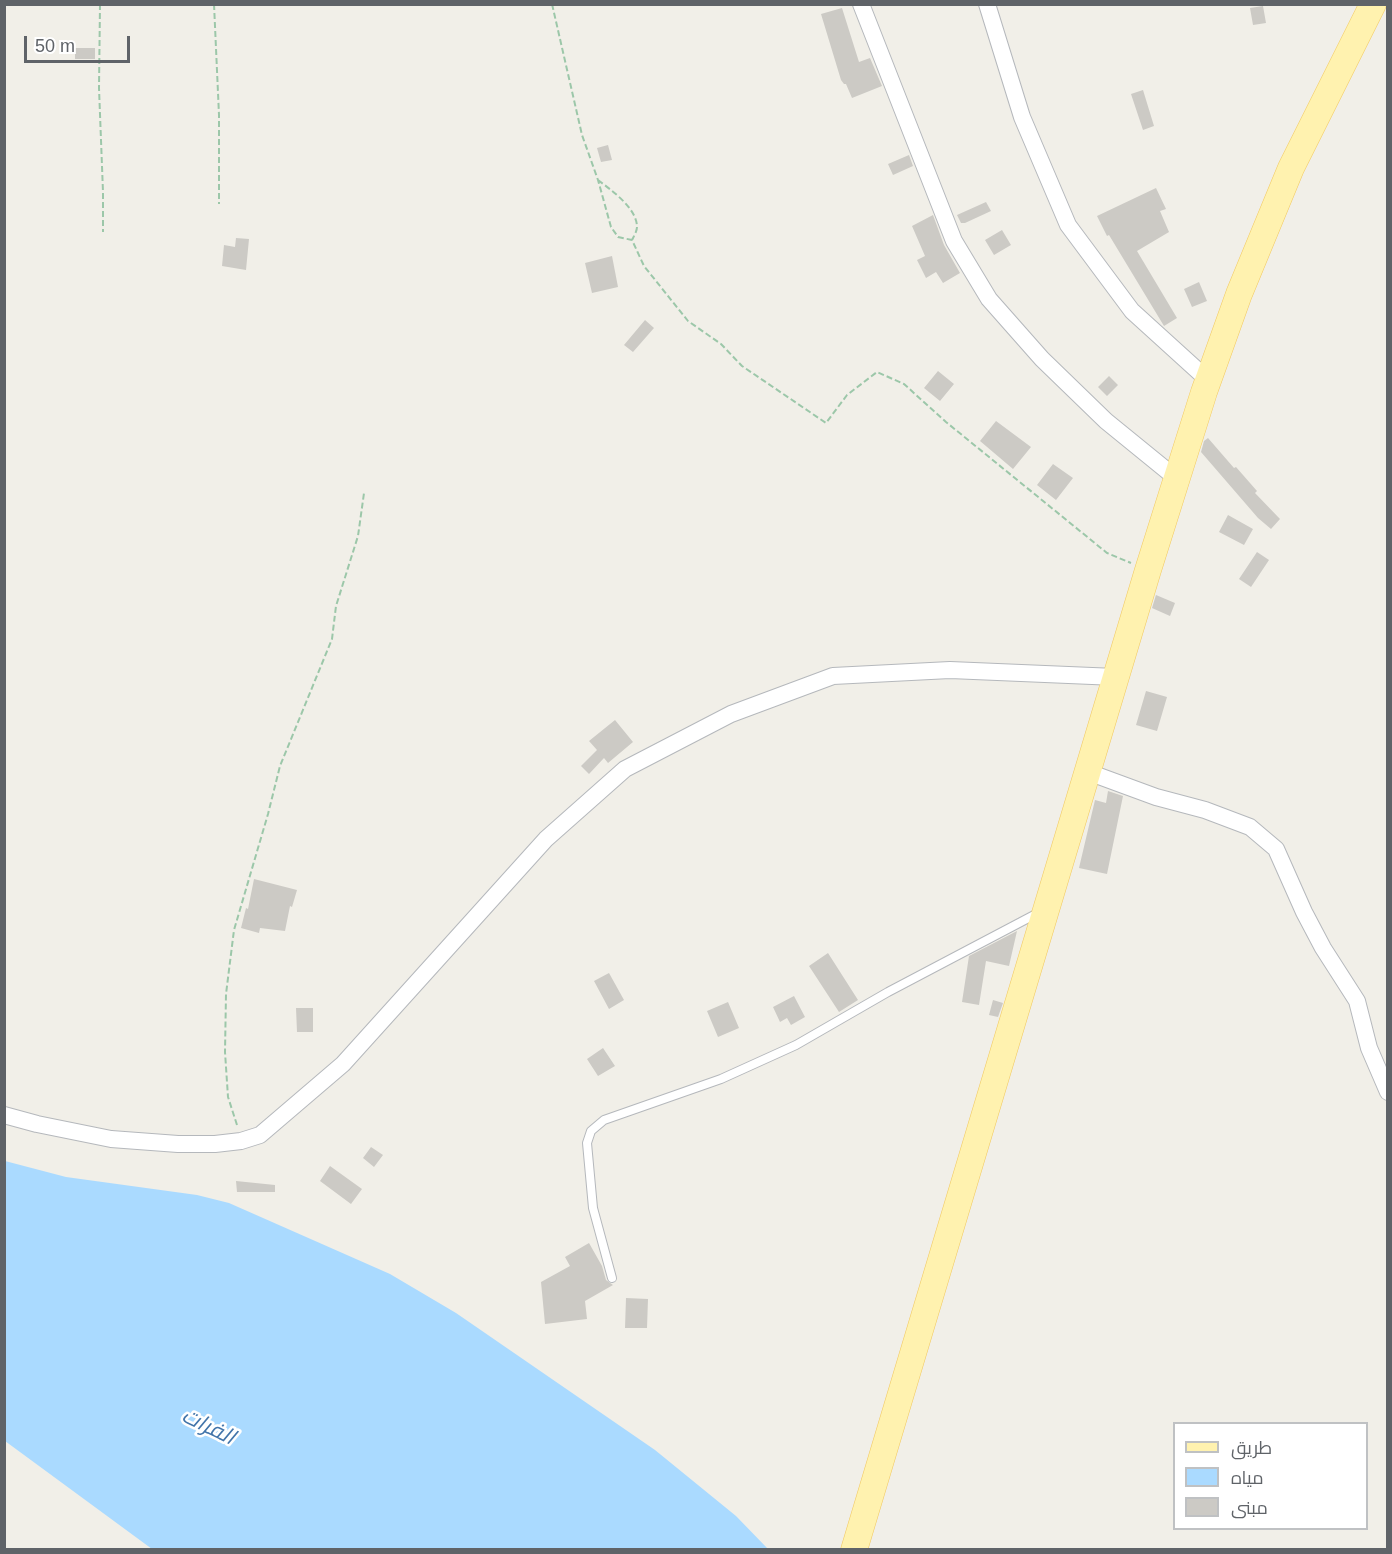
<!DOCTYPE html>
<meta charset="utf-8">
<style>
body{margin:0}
#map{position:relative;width:1392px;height:1554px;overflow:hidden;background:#f1efe8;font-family:Arial,Cairo,sans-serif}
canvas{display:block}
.frame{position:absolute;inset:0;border:6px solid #5f6368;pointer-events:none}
.legend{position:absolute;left:1173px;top:1422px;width:195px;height:108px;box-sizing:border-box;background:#fff;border:2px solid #bfc1c3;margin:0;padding:8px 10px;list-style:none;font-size:18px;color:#5f6368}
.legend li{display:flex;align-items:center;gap:12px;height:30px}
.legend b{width:30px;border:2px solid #bfc1c3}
.scale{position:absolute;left:24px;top:36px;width:106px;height:27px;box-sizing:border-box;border:3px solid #5f6368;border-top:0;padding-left:8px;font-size:18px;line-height:21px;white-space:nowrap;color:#5f6368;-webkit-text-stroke:4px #fff;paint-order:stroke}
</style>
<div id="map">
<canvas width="1392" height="1554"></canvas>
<div class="frame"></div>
<ul class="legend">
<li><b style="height:8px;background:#fff2af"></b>طريق</li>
<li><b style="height:16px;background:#aadaff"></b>مياه</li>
<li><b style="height:16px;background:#cccac5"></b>مبنى</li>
</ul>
<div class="scale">50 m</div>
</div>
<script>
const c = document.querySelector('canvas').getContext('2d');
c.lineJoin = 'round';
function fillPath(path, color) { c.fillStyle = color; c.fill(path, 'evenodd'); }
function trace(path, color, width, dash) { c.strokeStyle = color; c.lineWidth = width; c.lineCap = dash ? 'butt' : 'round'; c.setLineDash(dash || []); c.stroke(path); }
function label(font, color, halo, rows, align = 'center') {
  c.font = font + ' Arial,Cairo,sans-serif'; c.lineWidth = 5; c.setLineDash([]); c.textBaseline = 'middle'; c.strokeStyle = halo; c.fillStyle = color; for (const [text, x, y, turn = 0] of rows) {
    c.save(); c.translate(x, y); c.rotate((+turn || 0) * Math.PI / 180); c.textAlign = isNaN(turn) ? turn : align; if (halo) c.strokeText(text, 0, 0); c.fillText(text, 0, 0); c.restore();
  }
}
const water = new Path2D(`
 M5,1161L66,1177L197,1195L229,1203L390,1274L456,1313L655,1450L736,1516L768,1549H152L5,1441Z`);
const building = new Path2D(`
 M1263,6L1266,23L1253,25L1250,8Z
 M842,8L859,62L870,58L882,86L852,98L846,84H844L841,80L821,14Z
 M75,48H95V59H75Z
 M1143,90L1154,126L1143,130L1131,94Z
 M608,145L612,160L601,162L597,148Z
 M909,155L913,166L893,175L888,164Z
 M1156,188L1166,209L1160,211L1169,232L1137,251L1177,318L1164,326L1109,235L1107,236L1097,216Z
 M986,202L991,211L965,223H961L957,215Z
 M933,215L944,245L960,273L943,283L936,272L926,278L917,260L925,256L912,226Z
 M1002,230L1011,245L994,255L985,240Z
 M236,238L249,239L246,270L222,266L224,245L235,247Z
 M612,256L618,287L592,293L585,263Z
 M1199,282L1207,301L1192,307L1184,289Z
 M645,320L654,328L633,352L624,345Z
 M938,371L954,384L940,401L924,388Z
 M1109,376L1118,385L1107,396L1098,387Z
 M996,421L1031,447L1013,469L980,441Z
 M1208,438L1234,468L1236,467L1257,491L1255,493L1280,519L1271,529L1258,518L1201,452L1204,441Z
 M1053,464L1073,478L1056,500L1037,485Z
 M1228,515L1253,529L1244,545L1219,532Z
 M1257,552L1269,560L1251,587L1239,579Z
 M1156,595L1175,603L1170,616L1152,608Z
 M1146,691L1167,697L1157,731L1136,725Z
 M615,720L633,742L608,763L604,758L589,774L581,766L597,750L589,741Z
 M1108,791L1123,796L1107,874L1079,868L1095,800L1106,803Z
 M254,879L297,890L292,907L290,906L285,931L260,928L259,933L241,928L246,908L248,909Z
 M1017,931L1009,966L986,961L979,1005L962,1002L969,956Z
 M828,953L858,1000L839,1012L809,966Z
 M609,973L624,1000L609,1009L594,981Z
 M794,996L805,1017L791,1025L787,1018L780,1022L773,1007Z
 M993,1000L1003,1003L998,1017L989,1015Z
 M728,1002L739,1028L718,1037L707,1011Z
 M296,1008H313V1032H297Z
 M603,1048L615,1066L598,1076L587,1059Z
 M371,1147L383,1155L374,1167L363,1158Z
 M330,1166L362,1189L351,1204L320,1181Z
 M236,1181L275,1185V1192H237Z
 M589,1243L602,1266L606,1280L613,1285L585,1301L587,1319L545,1324L541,1282L570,1266L565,1257Z
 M626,1298L648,1299L647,1328H625Z`);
const path = new Path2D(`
 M100,4L99,88L103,192V232
 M214,4L219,115V204
 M552,4L582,135L598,180L611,227L618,237L632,240L644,266L688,321L721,344L742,366L826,423L847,395L877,372L904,384L946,422L1107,553L1131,563
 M598,180C611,190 637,208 637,227C637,231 634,236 632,240
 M237,1125L228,1097L225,1052L226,994L234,930L268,814L280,766L332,639L336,606L358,536L364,493`);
const lane = new Path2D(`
 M612,1278L593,1208L587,1143L591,1131L604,1120L721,1079L796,1045L888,992L1038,913`);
const street = new Path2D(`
 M861,4L954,241L989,299L1042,359L1106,421L1176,478
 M987,4L1022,117L1068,225L1132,311L1208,380
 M1088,772L1156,797L1205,810L1250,827L1276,849L1304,912L1323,948L1357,1001L1369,1048L1388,1092
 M4,1115L37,1124L111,1139L178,1144H215L241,1141L260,1135L343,1064L546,839L625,769L731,714L833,676L950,670L1116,677`);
const primary = new Path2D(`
 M854,1550L1148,570L1204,392L1239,294L1291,168L1373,4`);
const waterNames = [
 ["الفرات",208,1427,26]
];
fillPath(water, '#aadaff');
fillPath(building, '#cccac5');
trace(lane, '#b5b8bc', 10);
trace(street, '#b5b8bc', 18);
trace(primary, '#f2c960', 27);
trace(path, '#9cc7a9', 2, [6, 3]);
trace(lane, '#fff', 8);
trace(street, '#fff', 16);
trace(primary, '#fff2af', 26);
label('italic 22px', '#4174aa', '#fff', waterNames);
</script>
